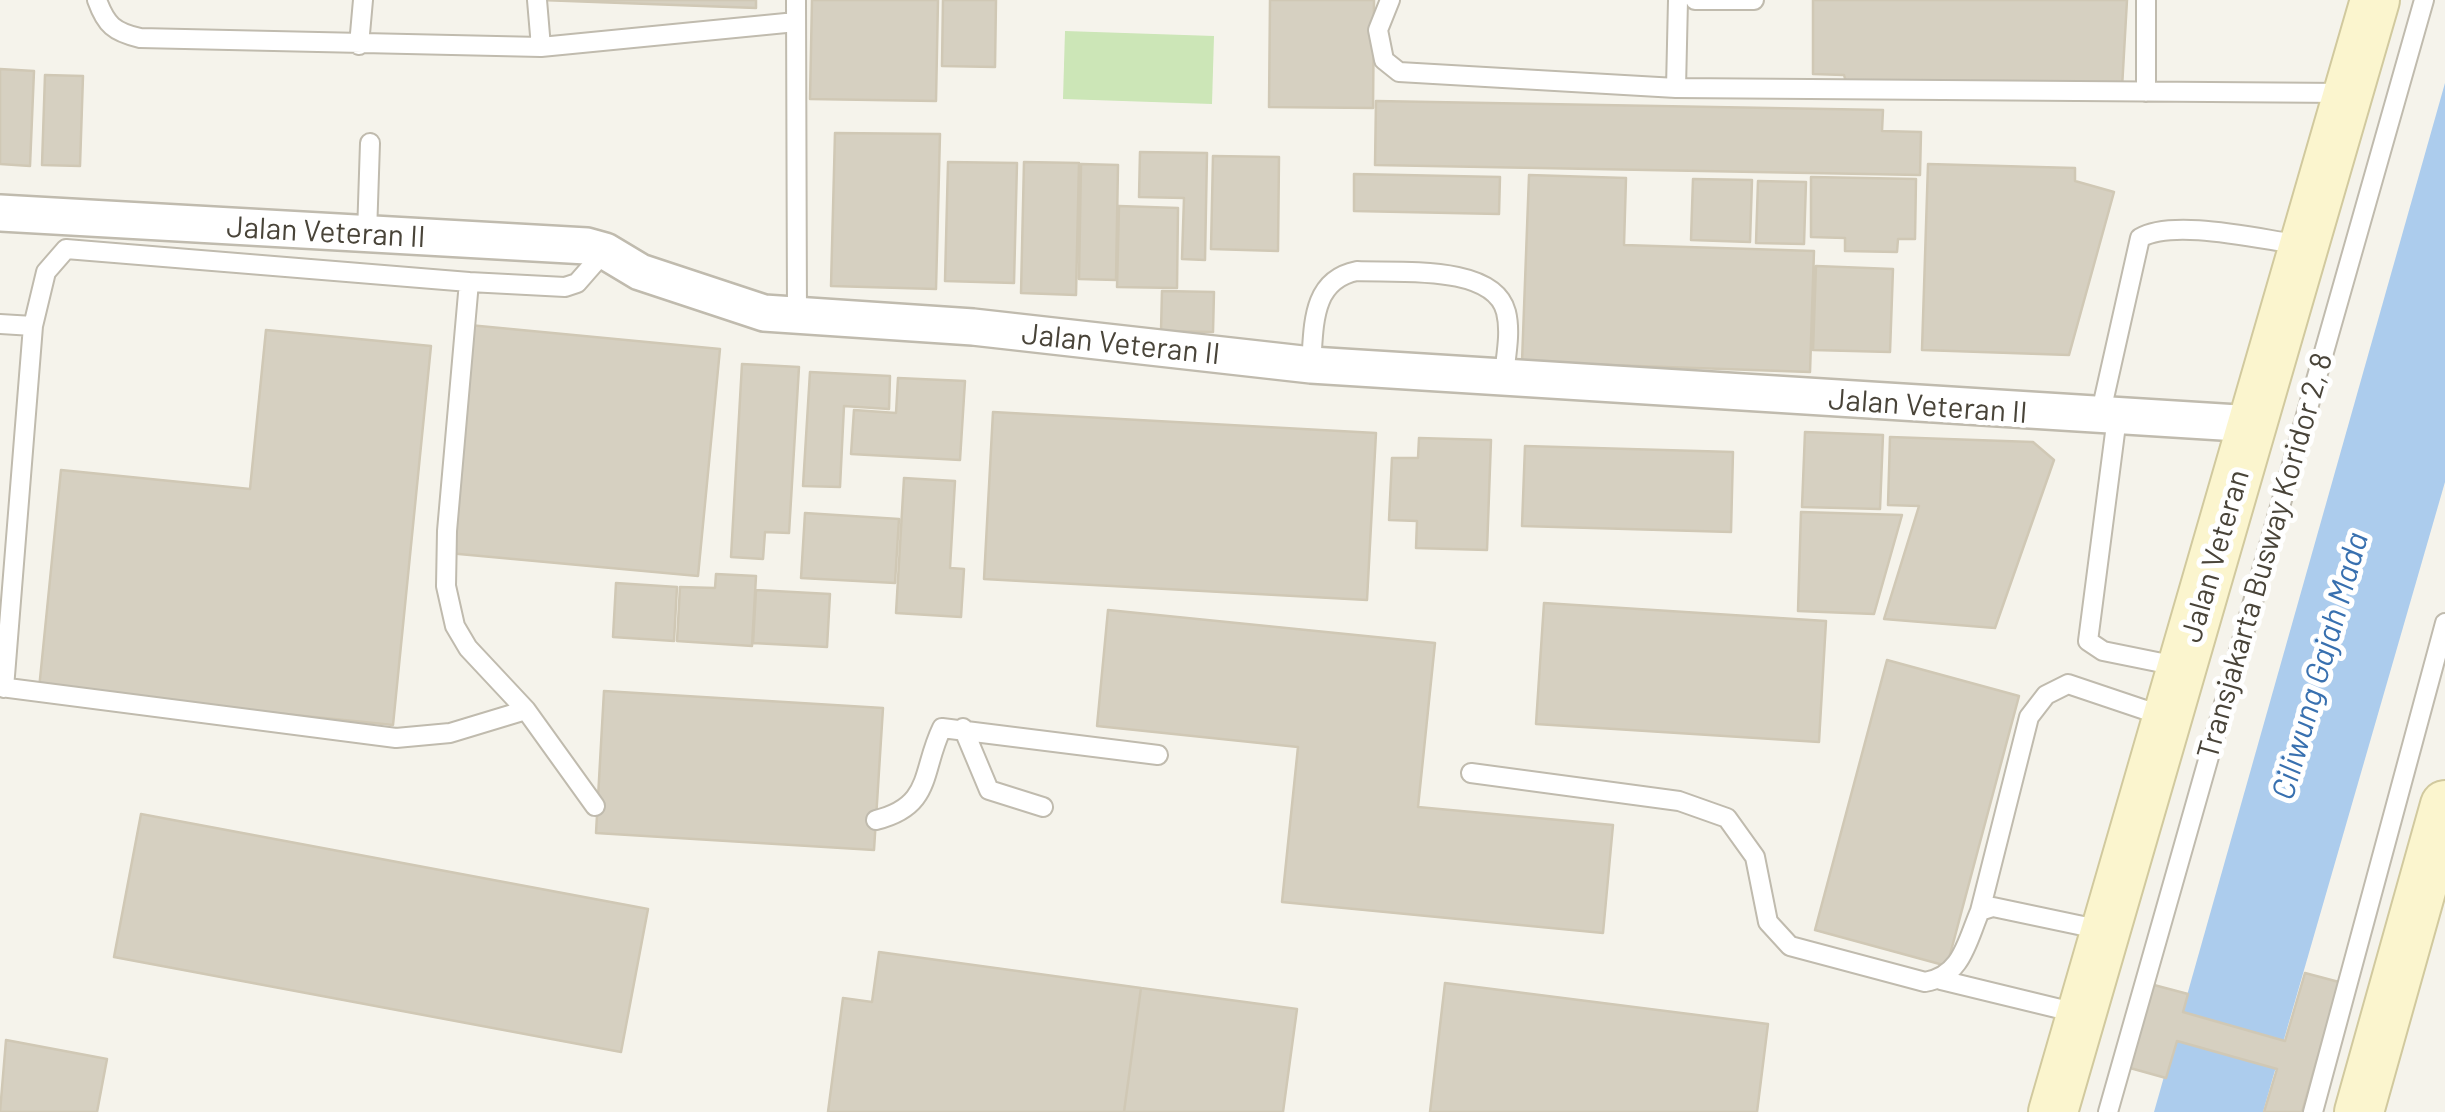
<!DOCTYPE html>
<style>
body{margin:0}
canvas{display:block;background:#f5f3eb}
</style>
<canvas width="2445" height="1112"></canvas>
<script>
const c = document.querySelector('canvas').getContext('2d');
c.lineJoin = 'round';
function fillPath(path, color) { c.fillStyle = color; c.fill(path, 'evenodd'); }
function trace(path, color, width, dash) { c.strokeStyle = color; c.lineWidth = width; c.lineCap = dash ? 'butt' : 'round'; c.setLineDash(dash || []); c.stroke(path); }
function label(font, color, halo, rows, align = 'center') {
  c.font = font + ' Barlow,sans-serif'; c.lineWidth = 10; c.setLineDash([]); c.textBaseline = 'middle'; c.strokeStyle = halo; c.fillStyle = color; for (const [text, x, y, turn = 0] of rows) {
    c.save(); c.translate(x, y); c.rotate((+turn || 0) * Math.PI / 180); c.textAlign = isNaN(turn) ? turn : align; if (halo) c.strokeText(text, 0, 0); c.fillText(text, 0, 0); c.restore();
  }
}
const green = new Path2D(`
 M1065,31L1214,36L1212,104L1063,99Z`);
const water = new Path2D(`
 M2445,83V482L2263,1112H2154Z`);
const building = new Path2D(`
 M541,0H756V8Z
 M812,0H938L936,101L810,99Z
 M943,0H996L995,67L942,66Z
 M1270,0H1374L1373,108L1269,107Z
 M1813,0H2127L2122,88L1846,82L1844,75L1813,74Z
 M0,69L34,71L30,166L0,164Z
 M45,75L83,76L80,166L42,165Z
 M1376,101L1883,110L1882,131L1921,132L1920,175L1375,165Z
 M835,133L940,134L936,289L831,286Z
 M1140,152L1207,153L1205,260L1182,259L1184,198L1139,197Z
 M1213,156L1279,157L1278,251L1211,249Z
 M948,162L1017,163L1014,283L945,281Z
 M1024,162L1079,163L1076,295L1021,293Z
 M1081,164L1118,165L1116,280L1079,279Z
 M1928,164L2075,168V181L2114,192L2069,355L1922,350Z
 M1354,174L1500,177L1499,214L1354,211Z
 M1529,175L1626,178L1624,245L1814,251L1810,372L1522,362Z
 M1811,177L1916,179L1915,239H1898L1897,252L1845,251V238L1811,237Z
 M1693,179L1752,180L1750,242L1691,240Z
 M1758,181L1806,182L1804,244L1756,243Z
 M1119,206L1178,208L1177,288L1117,287Z
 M1816,266L1893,269L1890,352L1813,350Z
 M1162,291L1214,292L1213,332L1161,331Z
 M469,325L720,349L698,576L448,553Z
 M266,330L431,346L393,725L39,689L61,470L250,489Z
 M742,364L799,367L789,533L765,532L763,559L731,557Z
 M810,372L890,376L889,409L844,406L840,487L803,486Z
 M898,378L965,381L960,460L851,454L854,410L896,413Z
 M993,412L1376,433L1367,600L984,579Z
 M1805,432L1883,435L1880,509L1802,507Z
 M1890,437L2033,442L2054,460L1995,628L1884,619L1919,506L1888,505Z
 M1419,438L1491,440L1487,550L1416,548L1417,521L1389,520L1392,458H1418Z
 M1525,446L1733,452L1731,532L1522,526Z
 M904,478L955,481L950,568L964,569L961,617L896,613Z
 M1801,512L1902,515L1874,614L1798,611Z
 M805,513L899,519L895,583L801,578Z
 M716,574L756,576L752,646L677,641L680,587L715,588Z
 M616,583L677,587L674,641L613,637Z
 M756,590L830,594L827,647L753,643Z
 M1544,603L1826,621L1819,742L1536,724Z
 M1108,610L1435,643L1418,807L1613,825L1603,933L1282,902L1298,747L1097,726Z
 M1887,660L2019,696L1947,966L1815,930Z
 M604,691L883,708L874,850L596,833Z
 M141,814L648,909L621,1052L114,957Z
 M879,952L1141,988L1124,1112H828L843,998L872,1002Z
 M2305,973L2339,982L2302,1112H2264L2277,1069L2177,1041L2166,1078L2130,1068L2154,985L2188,994L2183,1012L2285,1041Z
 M1445,983L1768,1024L1757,1112H1430Z
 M1141,988L1297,1009L1283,1112H1124Z
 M6,1040L107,1059L97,1112H0Z`);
const service = new Path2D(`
 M97,0C106,25 114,32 140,38L541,47L796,22
 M537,0L541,47
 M796,0L797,316
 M1390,0L1378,30L1384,60L1399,72L1676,88L2344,93
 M1695,0H1754
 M359,45L363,0
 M1676,88L1678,0
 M2146,92V0
 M367,234L370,143
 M0,324L33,326
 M1311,365C1314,326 1311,280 1357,271C1398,273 1494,264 1506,312C1511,332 1506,355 1504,375
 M2100,416L2140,238C2174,218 2262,240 2303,245
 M2117,417L2088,641L2103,651L2182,667
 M0,687L396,738L450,733L526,710
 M4,688L33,326L46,272L66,249L469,282
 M963,728L989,790L1043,807
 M1471,773L1679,801L1727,818L1755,857L1768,922L1790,946L1925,982C1962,976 1967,941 1980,911L1993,907L2102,930
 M595,806L526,710L468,648L455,626L446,586L447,531L469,282L565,287L577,283L605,251
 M876,820C933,806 921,771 942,728L1158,755
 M1980,911L2029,717L2046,695L2068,684L2166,717
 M1941,980L2081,1014
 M2108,1112L2424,0
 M2313,1112L2445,623`);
const minor = new Path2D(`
 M0,213L587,246L605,251L640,272L764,313L973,327L1311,365L2254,424`);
const secondary = new Path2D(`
 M2053,1112L2375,0
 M2359,1112L2445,805`);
const streetNames = [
 ["Jalan Veteran II",326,232,3],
 ["Jalan Veteran II",1121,344,6],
 ["Jalan Veteran II",1928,406,4],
 ["Jalan Veteran",2215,556,-74],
 ["Transjakarta Busway Koridor 2, 8",2265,556,-74]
];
const waterNames = [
 ["Ciliwung Gajah Mada",2320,666,-74]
];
fillPath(green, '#cce6b7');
fillPath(water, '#accced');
fillPath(building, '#d6d0c1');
trace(building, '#d0c8b5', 2.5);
trace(service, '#c0bbae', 22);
trace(minor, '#c0bbae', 40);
trace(secondary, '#d1c99e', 52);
trace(service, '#fff', 18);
trace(minor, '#fff', 35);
trace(secondary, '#fbf5ce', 48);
label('30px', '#494439', '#fff', streetNames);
label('italic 32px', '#3870af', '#fff', waterNames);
</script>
